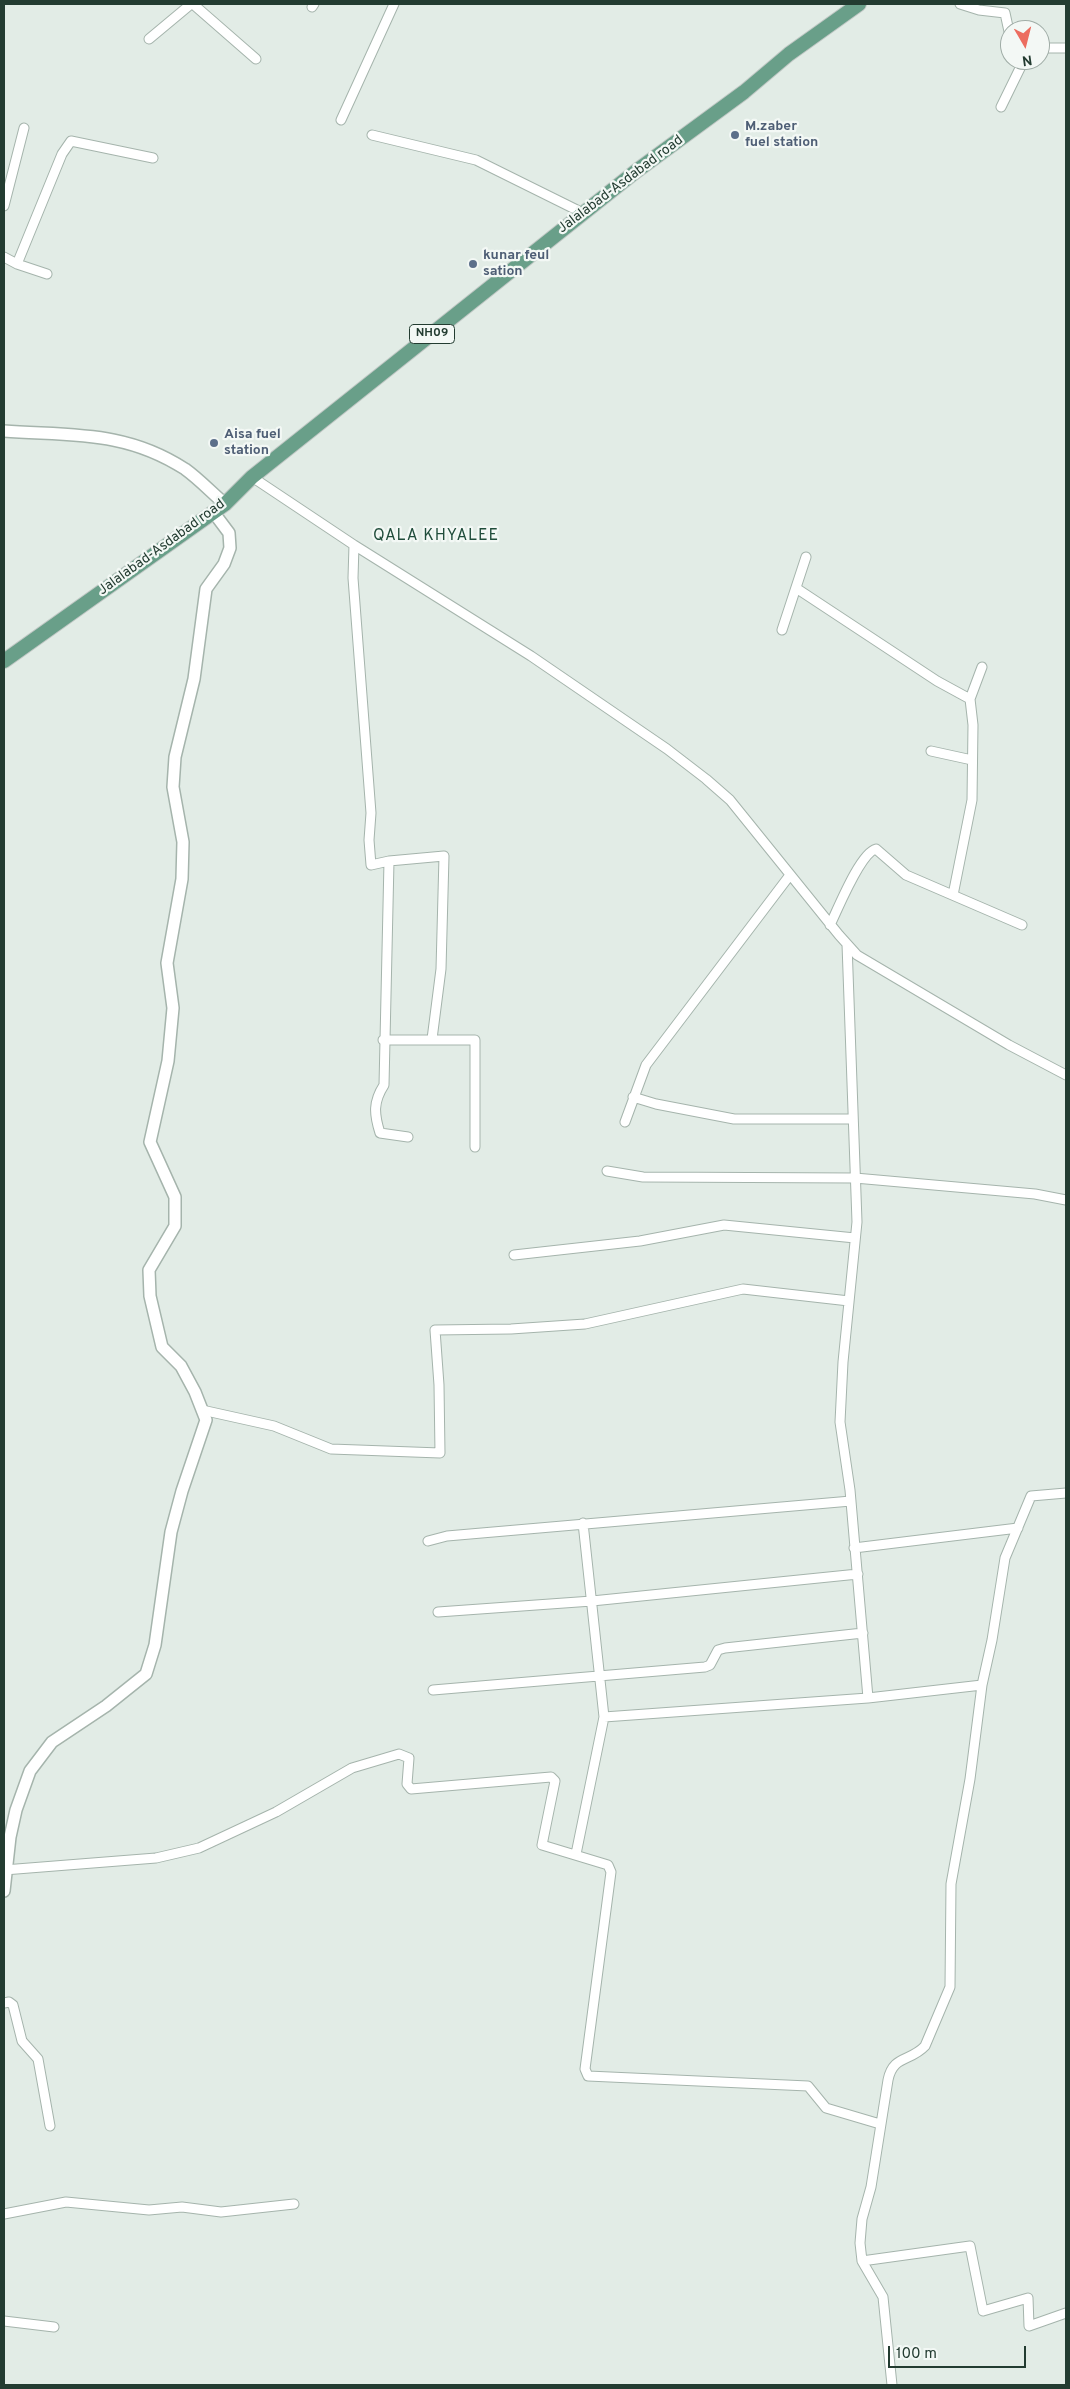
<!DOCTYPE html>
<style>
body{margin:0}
#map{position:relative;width:1070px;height:2389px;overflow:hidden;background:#e2ece6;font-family:Overpass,sans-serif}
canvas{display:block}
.frame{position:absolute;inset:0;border:5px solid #233c31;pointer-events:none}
.north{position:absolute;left:1000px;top:20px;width:50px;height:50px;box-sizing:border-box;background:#f3f8f5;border:1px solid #a0ada7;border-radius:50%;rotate:172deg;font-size:14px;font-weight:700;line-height:20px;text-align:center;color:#233c31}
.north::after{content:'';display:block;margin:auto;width:18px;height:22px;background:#ec6d60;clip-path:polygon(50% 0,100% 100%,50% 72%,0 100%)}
.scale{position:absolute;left:888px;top:2346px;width:138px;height:22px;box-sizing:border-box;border:2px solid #233c31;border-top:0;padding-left:6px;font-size:15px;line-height:18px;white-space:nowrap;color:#233c31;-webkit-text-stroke:4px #f3f8f5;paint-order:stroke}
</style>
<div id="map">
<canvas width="1070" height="2389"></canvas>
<div class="frame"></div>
<div class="north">N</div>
<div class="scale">100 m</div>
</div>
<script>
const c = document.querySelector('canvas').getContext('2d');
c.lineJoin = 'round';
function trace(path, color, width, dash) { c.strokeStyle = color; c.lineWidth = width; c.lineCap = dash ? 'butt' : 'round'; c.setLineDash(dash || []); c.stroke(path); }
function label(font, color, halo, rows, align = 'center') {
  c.font = font + ' Overpass,sans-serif'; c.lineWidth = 4.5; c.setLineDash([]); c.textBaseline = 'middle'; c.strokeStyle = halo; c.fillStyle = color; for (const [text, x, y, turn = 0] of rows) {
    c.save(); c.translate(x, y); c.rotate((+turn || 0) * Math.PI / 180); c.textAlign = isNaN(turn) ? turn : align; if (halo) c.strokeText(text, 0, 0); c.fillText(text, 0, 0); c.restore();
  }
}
const minor = new Path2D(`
 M193,4L256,59
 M960,4L979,10L1005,13L1010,36
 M312,7L314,4
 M149,39L191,4
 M1040,48H1066
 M1001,107L1024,60
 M341,120L394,4
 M372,135L476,160L583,213
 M4,206L24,128
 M4,257L17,264L47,274
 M17,264L62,154L71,141L153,158
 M252,477L354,545L531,656L667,749L706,779L730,800L839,935L857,955L1009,1045L1066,1075
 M354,545L353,578L371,813L369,840L371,865L389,861L444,856L441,969L432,1039
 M796,588L937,681L970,699
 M782,630L806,557
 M931,751L972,760
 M389,861L384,1085C373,1102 374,1114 380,1133L408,1137
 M953,895L972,800L973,725L970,699L982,667
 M830,925C838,909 860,853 876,849L906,875L1022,925
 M847,944L857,1222L843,1362L840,1422L850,1490L868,1698L982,1685
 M383,1040H475V1147
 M633,1097L656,1104L734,1119H853
 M625,1122L646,1065L790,875
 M607,1171L643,1177L855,1178L1035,1194L1066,1200
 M514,1255L640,1241L724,1225L855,1238
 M202,1410L274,1426L331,1449L440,1453L439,1385L435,1330L511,1329L585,1324L743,1289L849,1301
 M428,1541L447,1536L851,1501
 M854,1548L1018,1528
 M438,1612L592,1601L858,1574
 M433,1690L705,1667L710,1665L718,1650L725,1648L863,1633
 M604,1717L868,1698
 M576,1854L604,1717L583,1523
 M4,1870L156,1858L199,1848L276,1812L352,1768L399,1754L409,1758L407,1784L411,1789L551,1777L555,1781L542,1845L608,1865L611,1872L585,2069L588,2076L808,2086L826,2108L880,2124
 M4,2003L9,2002L13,2005L22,2041L38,2059L50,2126
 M4,2214L66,2202L149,2210L182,2207L221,2212L294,2204
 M862,2261L970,2246L983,2311L1028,2298L1029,2326L1066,2313
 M4,2321L54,2327
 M892,2385L883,2297L862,2261L860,2243L862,2219L871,2187L888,2080C893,2055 910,2062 925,2046L950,1987L951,1884L970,1779L982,1685L992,1640L1005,1558L1031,1496L1066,1493`);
const tertiary = new Path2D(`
 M4,431C71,436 125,430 185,469C199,479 212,493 225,504
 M4,1891L10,1837L16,1810L30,1771L52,1742L106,1706L146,1674L155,1645L171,1532L182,1491L206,1420L195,1392L181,1366L162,1347L150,1296L149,1270L175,1226V1197L150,1142L168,1061L173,1008L167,963L182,879L183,842L173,787L175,757L194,679L206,589L224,564L230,548L229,533L214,513`);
const primary = new Path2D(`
 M4,661L225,504L252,477L635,172L744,92L789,54L859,4`);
const markers = [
 [735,135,5,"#5c6f8a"],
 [473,264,5,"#5c6f8a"],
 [214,443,5,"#5c6f8a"]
];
const shields = [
 [432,334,45]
];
const shieldNames = [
 ["NH09",432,334]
];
const serviceNames = [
 ["M.zaber",745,127],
 ["fuel station",745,143],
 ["kunar feul",483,256],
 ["sation",483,272],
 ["Aisa fuel",224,435],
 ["station",224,451]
];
const streetNames = [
 ["Jalalabad-Asdabad road",621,185,-37],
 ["Jalalabad-Asdabad road",162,548,-36]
];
const quarterNames = [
 ["QALA KHYALEE",436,537]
];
trace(minor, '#a5b4ac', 11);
trace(tertiary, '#a5b4ac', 14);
trace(primary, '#c1c8c5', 16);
trace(minor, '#fff', 9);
trace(tertiary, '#fff', 11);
trace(primary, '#699f89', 14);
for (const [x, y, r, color] of markers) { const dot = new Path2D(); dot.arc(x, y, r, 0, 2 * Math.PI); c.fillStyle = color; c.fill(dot); trace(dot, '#f3f8f5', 2); }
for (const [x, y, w] of shields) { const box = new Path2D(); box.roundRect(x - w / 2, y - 9.5, w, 19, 4); c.fillStyle = '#f3f8f5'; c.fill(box); trace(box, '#233c31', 1); }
label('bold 12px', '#233c31', null, shieldNames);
label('bold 14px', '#4e5e75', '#f3f8f5', serviceNames, 'left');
label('14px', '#233c31', '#f3f8f5', streetNames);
c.letterSpacing = '1px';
label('16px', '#204d3b', '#f3f8f5', quarterNames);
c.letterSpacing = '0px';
</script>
